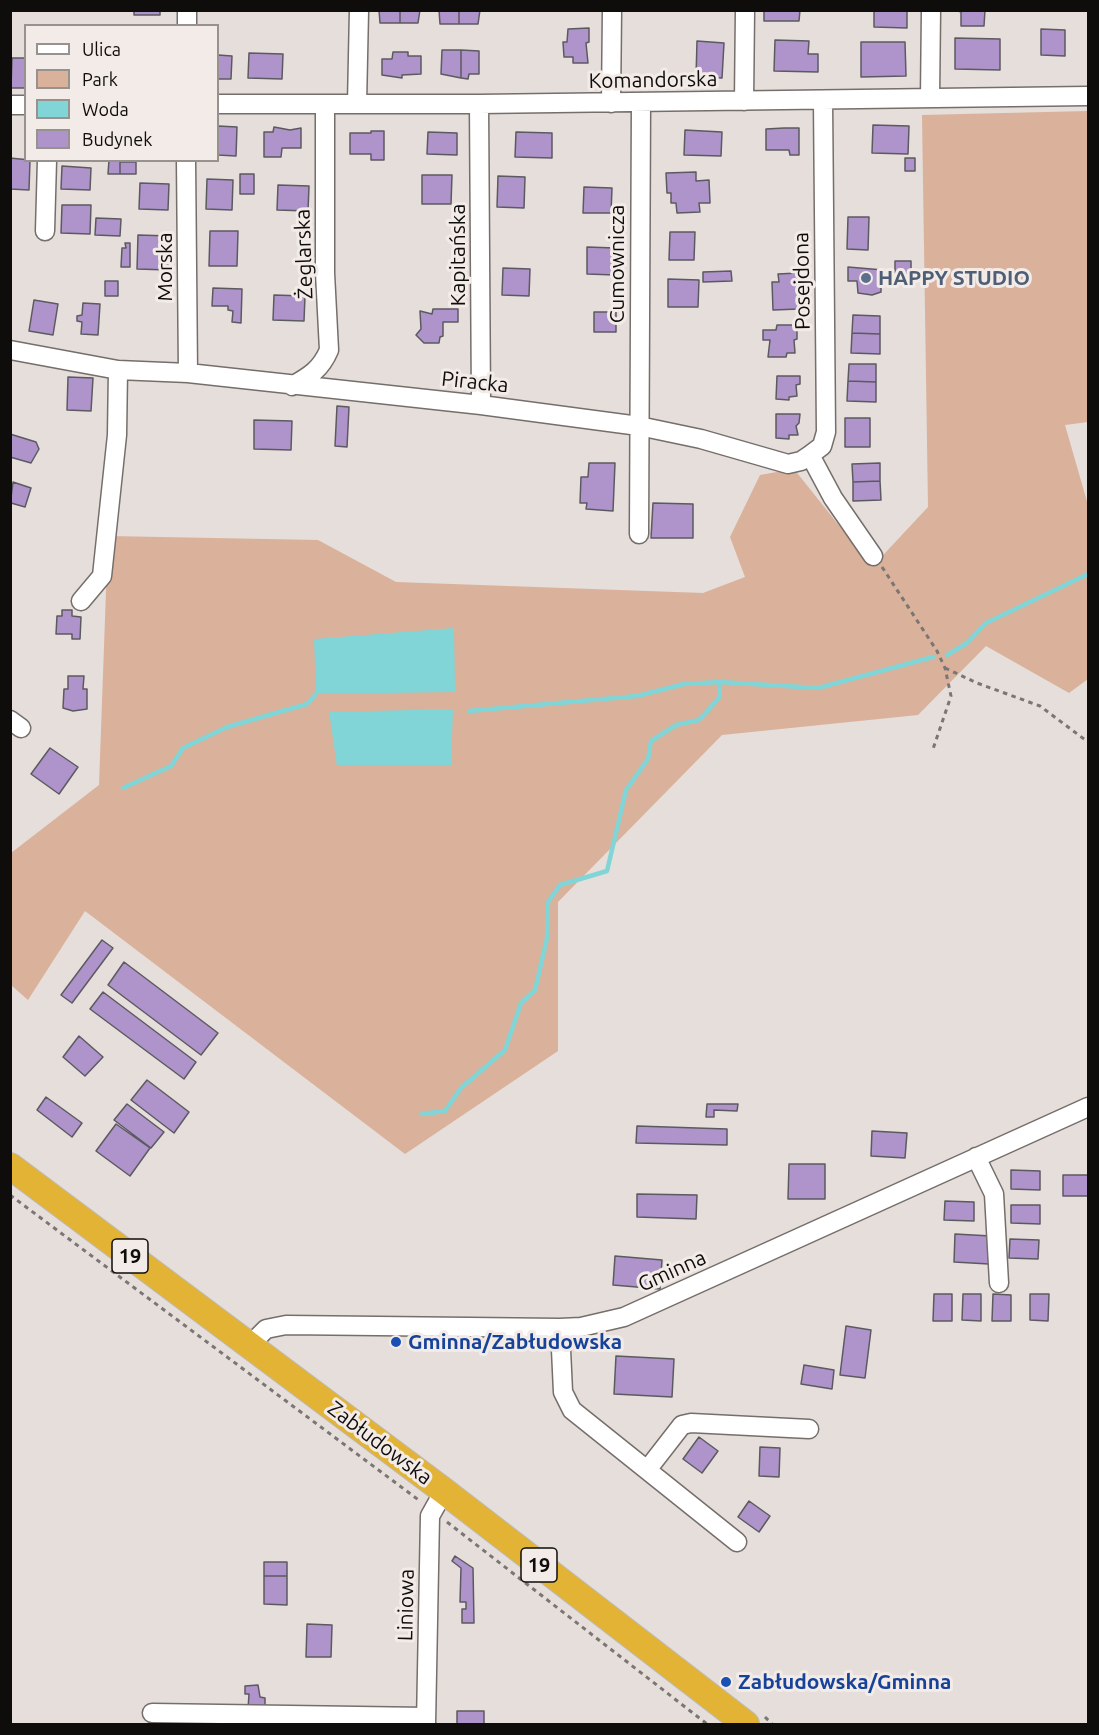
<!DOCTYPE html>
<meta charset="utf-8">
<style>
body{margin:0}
#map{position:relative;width:1099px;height:1735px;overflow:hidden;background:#e5deda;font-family:Ubuntu,sans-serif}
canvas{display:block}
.frame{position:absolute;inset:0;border:12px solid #0f0d0b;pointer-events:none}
.legend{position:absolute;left:24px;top:24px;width:195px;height:138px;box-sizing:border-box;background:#f3ebe7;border:2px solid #98928f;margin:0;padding:8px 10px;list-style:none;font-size:18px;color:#0f0d0b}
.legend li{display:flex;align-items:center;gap:12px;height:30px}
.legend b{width:30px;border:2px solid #98928f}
</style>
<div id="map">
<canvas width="1099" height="1735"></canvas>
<div class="frame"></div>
<ul class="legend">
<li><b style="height:8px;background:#fff"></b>Ulica</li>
<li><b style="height:16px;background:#dab19a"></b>Park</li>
<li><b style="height:16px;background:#81d5d7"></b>Woda</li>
<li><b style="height:16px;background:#ae94ca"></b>Budynek</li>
</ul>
</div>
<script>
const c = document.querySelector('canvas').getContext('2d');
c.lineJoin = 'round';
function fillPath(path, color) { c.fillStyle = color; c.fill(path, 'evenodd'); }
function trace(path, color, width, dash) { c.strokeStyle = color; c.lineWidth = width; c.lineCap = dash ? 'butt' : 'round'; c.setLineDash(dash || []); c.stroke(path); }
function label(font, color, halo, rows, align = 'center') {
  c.font = font + ' Ubuntu,sans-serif'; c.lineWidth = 6; c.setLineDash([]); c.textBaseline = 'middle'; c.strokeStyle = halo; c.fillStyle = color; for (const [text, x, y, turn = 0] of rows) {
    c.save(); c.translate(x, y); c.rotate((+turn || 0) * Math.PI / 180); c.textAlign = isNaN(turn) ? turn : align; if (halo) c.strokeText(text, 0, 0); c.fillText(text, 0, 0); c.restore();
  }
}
const green = new Path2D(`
 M1088,111V422L1065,425L1088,505V679L1069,693L986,646L918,715L722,735L558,902V1051L405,1154L85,911L28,1000L11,985V853L99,785L108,536L318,540L396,582L703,593L745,577L730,537L760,475L794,469L872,567L928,507L922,115Z`);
const water = new Path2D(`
 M454,628L455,692L316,694L314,639Z
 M453,709L451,765L337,766L329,712Z`);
const stream = new Path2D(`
 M947,655L967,643L986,623L1088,574
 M469,711L637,696L684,684L720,682L818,688L933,657
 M123,788L171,766L183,748L227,727L307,704L316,694
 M422,1114L445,1111L461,1088L505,1050L521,1003L535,990L547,938L548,902L560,885L607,871L626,790L648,759L651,741L676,725L699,720L719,698L720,682`);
const building = new Path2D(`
 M134,10H160V15H134Z
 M379,10H400V23H380Z
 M400,10H420L418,23H400Z
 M439,10H459V24H440Z
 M459,10H480L478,24H459Z
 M764,10H800L799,21H764Z
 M874,10H907V28L874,27Z
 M955,10H985L984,26H961V12Z
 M589,28V42L586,43L588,63H573V57H564L563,42H567L568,29Z
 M1041,29L1065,30V56L1041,55Z
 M955,38L1000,39V70L955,69Z
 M775,40L809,41L808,54H818V72L774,71Z
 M697,41L724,43L722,78L696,77Z
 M861,42H905L906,76L861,77Z
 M442,50H461V78L441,74Z
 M461,50L479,51V74H469L468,79L461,78Z
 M393,52H408V56H421V74L402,75V78L382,75V59H392Z
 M249,53L283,54L282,79L248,78Z
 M218,55L232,56L231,79H218Z
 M12,58H26V88H11Z
 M873,125L909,126L908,154L872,153Z
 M218,126L237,127L236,156L218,155Z
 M274,127L290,130L301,128V148H282L281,157H264V132H273Z
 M784,128H799V155H790L789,150H766V129Z
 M685,130L722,132L721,156L684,155Z
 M371,131H384V160H371V154H350V133H371Z
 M428,132L457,133V155L427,154Z
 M516,132L552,133V158L515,157Z
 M10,158L30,160L29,190L10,189Z
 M905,158H915V171H905Z
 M109,160H120V174H108Z
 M120,162H136V174H120Z
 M62,166L91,168L90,190L61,189Z
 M696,172V181L709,180L710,203H699L700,212L677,213L676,203H671V193H667L666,173Z
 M240,174H254V194H240Z
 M422,175H452L451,204H422Z
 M498,176L525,177L524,208L497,207Z
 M207,179L233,180L232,210L206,209Z
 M140,183L169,184L168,210L139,209Z
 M278,185L309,186L308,211L277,210Z
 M584,187L612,188L611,213H583Z
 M62,205H91L90,234L61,233Z
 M848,217H869L868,250L847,249Z
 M96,218L121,219L120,236L95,235Z
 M210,231H238L237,266H209Z
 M670,232H695L694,260H669Z
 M138,235L170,236L168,270L137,269Z
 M125,243H130V267H121L122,248H126Z
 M587,247L615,248V275L587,274Z
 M895,261H911V274L895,273Z
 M848,267L883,270L884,281L881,282V292L872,295L858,293L857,281H848Z
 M503,268L530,269L529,296L502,295Z
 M731,271L732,281L703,282V272Z
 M798,273L799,309L773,310L772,282H779L778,274Z
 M668,279L699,280L698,307H668Z
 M105,281H118V296H105Z
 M213,288L242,289L241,323L232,322L233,311L228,310V306H212Z
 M274,295L305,296L304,321L273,320Z
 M34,300L58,304L53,335L29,331Z
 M83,303L100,304L98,335L81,334L82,322L77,321V316L82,315Z
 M433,309H458V322H443V336L440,337L439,343H424L416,335L421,329L420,311L432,314Z
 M594,312H616V332H594Z
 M853,315L880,316V334L852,333Z
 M777,325H797V339L794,340L795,353H787L786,357H768L770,340H763V330H776Z
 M852,333L880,334V354L851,353Z
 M849,364H876V382L848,381Z
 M777,376H800V384L796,385L797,396L789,397V400L776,399Z
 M68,377L93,378L91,411L67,410Z
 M848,381L876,382V402L847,401Z
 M337,406L349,407L347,447L335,446Z
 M776,414H800L799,423L796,426L798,435H789V439L776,438Z
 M845,418H870V447H845Z
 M254,420L292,421L291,450L254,449Z
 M10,434L36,442L39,449L31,463L10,457Z
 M589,463H615L613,511L586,509L587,503H580L581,477H588Z
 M880,463V481L853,482L852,464Z
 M880,481L881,500L853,501V482Z
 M13,482L31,488L25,507L11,503L10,506Z
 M653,503L693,504V538H651Z
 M62,610H72V616L81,617L80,639H72V634H56L57,616H62Z
 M68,676H84L83,689H87V709L73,711L63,708L64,689H68Z
 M50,748L78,767L59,794L31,774Z
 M102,940L113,948L72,1003L61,995Z
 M124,962L218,1033L201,1055L108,985Z
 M103,992L196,1062L184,1079L90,1009Z
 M79,1036L103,1057L85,1076L63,1057Z
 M147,1080L189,1112L174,1133L131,1100Z
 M46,1097L82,1123L72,1137L37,1110Z
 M127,1104L164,1132L151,1148L114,1120Z
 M707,1104H738L737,1111L714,1110V1117H706Z
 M116,1124L150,1148L130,1176L96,1151Z
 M637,1126L727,1129V1145L636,1143Z
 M872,1131L907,1133L905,1158L871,1156Z
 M789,1164H825V1199H788Z
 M1011,1170L1040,1171V1190L1011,1189Z
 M1063,1175H1088V1196H1063Z
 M637,1194L697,1195L696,1219L637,1217Z
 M945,1201L974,1202V1221L944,1220Z
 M1011,1205H1040V1224L1011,1223Z
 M955,1234L991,1236L989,1264L954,1262Z
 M1010,1239L1039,1240L1038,1259L1009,1258Z
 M615,1256L662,1260L660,1289L613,1285Z
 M934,1294H952V1321H933Z
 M963,1294H981V1321L962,1320Z
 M993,1294L1011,1295V1321H992Z
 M1030,1294H1049L1048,1321L1030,1320Z
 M846,1326L871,1330L865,1378L840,1375Z
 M616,1356L674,1359L672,1397L614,1394Z
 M804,1365L834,1370L832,1389L801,1384Z
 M699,1437L718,1451L702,1473L683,1459Z
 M760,1447L780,1448L779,1477L759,1476Z
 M749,1501L770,1516L759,1532L738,1517Z
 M455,1556L473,1568L474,1623H462V1609H466V1602H460L461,1568L452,1561Z
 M264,1562H287V1576H264Z
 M264,1576H287V1605L264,1604Z
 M307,1624L332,1625L331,1657H306Z
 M258,1685L260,1697L265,1698V1709H248L249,1694H245V1686Z
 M457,1711H484V1724H457Z`);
const path = new Path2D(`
 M882,567L937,651L945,668L951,696L933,749
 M945,668L977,683L1040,706L1088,742
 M10,1195L420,1501
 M447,1522L707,1724
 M765,1717L772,1724`);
const minor = new Path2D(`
 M187,26V10
 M930,98L931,10
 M744,101L745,10
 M611,103L612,10
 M218,104H479L1088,96
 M357,104L359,10
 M479,104L481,405
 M10,105H26
 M186,160L188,373
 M45,231L47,160
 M10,350L118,370L188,373L481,405L639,426L701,439L788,464L801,461L810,455L833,498L873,556
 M292,386C310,376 321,369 329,350L325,273V104
 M810,455L822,446L826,432L823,101
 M639,534L641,103
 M81,601L102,576L117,435L118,370
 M10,720L21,728
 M976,1157L994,1194L999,1283
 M560,1328L563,1392L572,1410L737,1542
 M249,1346L266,1329L286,1325L560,1328L581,1327L624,1317L1088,1107
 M647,1470L682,1425L691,1423L809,1429
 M152,1713L426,1717
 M426,1724L430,1516L444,1491`);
const highway = new Path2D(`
 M10,1166L444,1491L746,1724`);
const markers = [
 [866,278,6,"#5c6f8a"],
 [396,1342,6,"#1a4fb4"],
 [726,1682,6,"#1a4fb4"]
];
const shields = [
 [130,1256,36],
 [539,1565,36]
];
const shieldNames = [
 ["19",130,1256],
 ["19",539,1565]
];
const streetNames = [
 ["Komandorska",653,80,-1],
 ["Żeglarska",304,254,-92],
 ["Kapitańska",458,255,-90],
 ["Cumownicza",617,264,-90],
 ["Morska",165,267,-90],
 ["Posejdona",802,281,-91],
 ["Piracka",475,382,6],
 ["Gminna",672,1271,-24],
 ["Zabłudowska",380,1443,37],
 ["Liniowa",406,1605,-89]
];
const serviceNames = [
 ["HAPPY STUDIO",878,278]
];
const transitNames = [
 ["Gminna/Zabłudowska",408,1342],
 ["Zabłudowska/Gminna",738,1682]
];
fillPath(green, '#dab19a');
fillPath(water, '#81d5d7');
trace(stream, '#81d5d7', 4.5);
fillPath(building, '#ae94ca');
trace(building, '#5c5a60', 1.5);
trace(minor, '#756e6b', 21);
trace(highway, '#bcbbbb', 28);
trace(path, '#7b7673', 3, [4.5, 4.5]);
trace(minor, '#fff', 18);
trace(highway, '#e3b335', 26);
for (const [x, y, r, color] of markers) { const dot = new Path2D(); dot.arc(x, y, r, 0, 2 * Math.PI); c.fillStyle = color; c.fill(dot); trace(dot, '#f3ebe7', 2); }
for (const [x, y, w] of shields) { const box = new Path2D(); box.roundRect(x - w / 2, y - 17, w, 34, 4.5); c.fillStyle = '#f3ebe7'; c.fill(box); trace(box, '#0f0d0b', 1.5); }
label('bold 20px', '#0f0d0b', null, shieldNames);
label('21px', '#0f0d0b', '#f3ebe7', streetNames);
label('bold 21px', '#4e5e75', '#f3ebe7', serviceNames, 'left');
label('bold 21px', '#164399', '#f3ebe7', transitNames, 'left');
</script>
